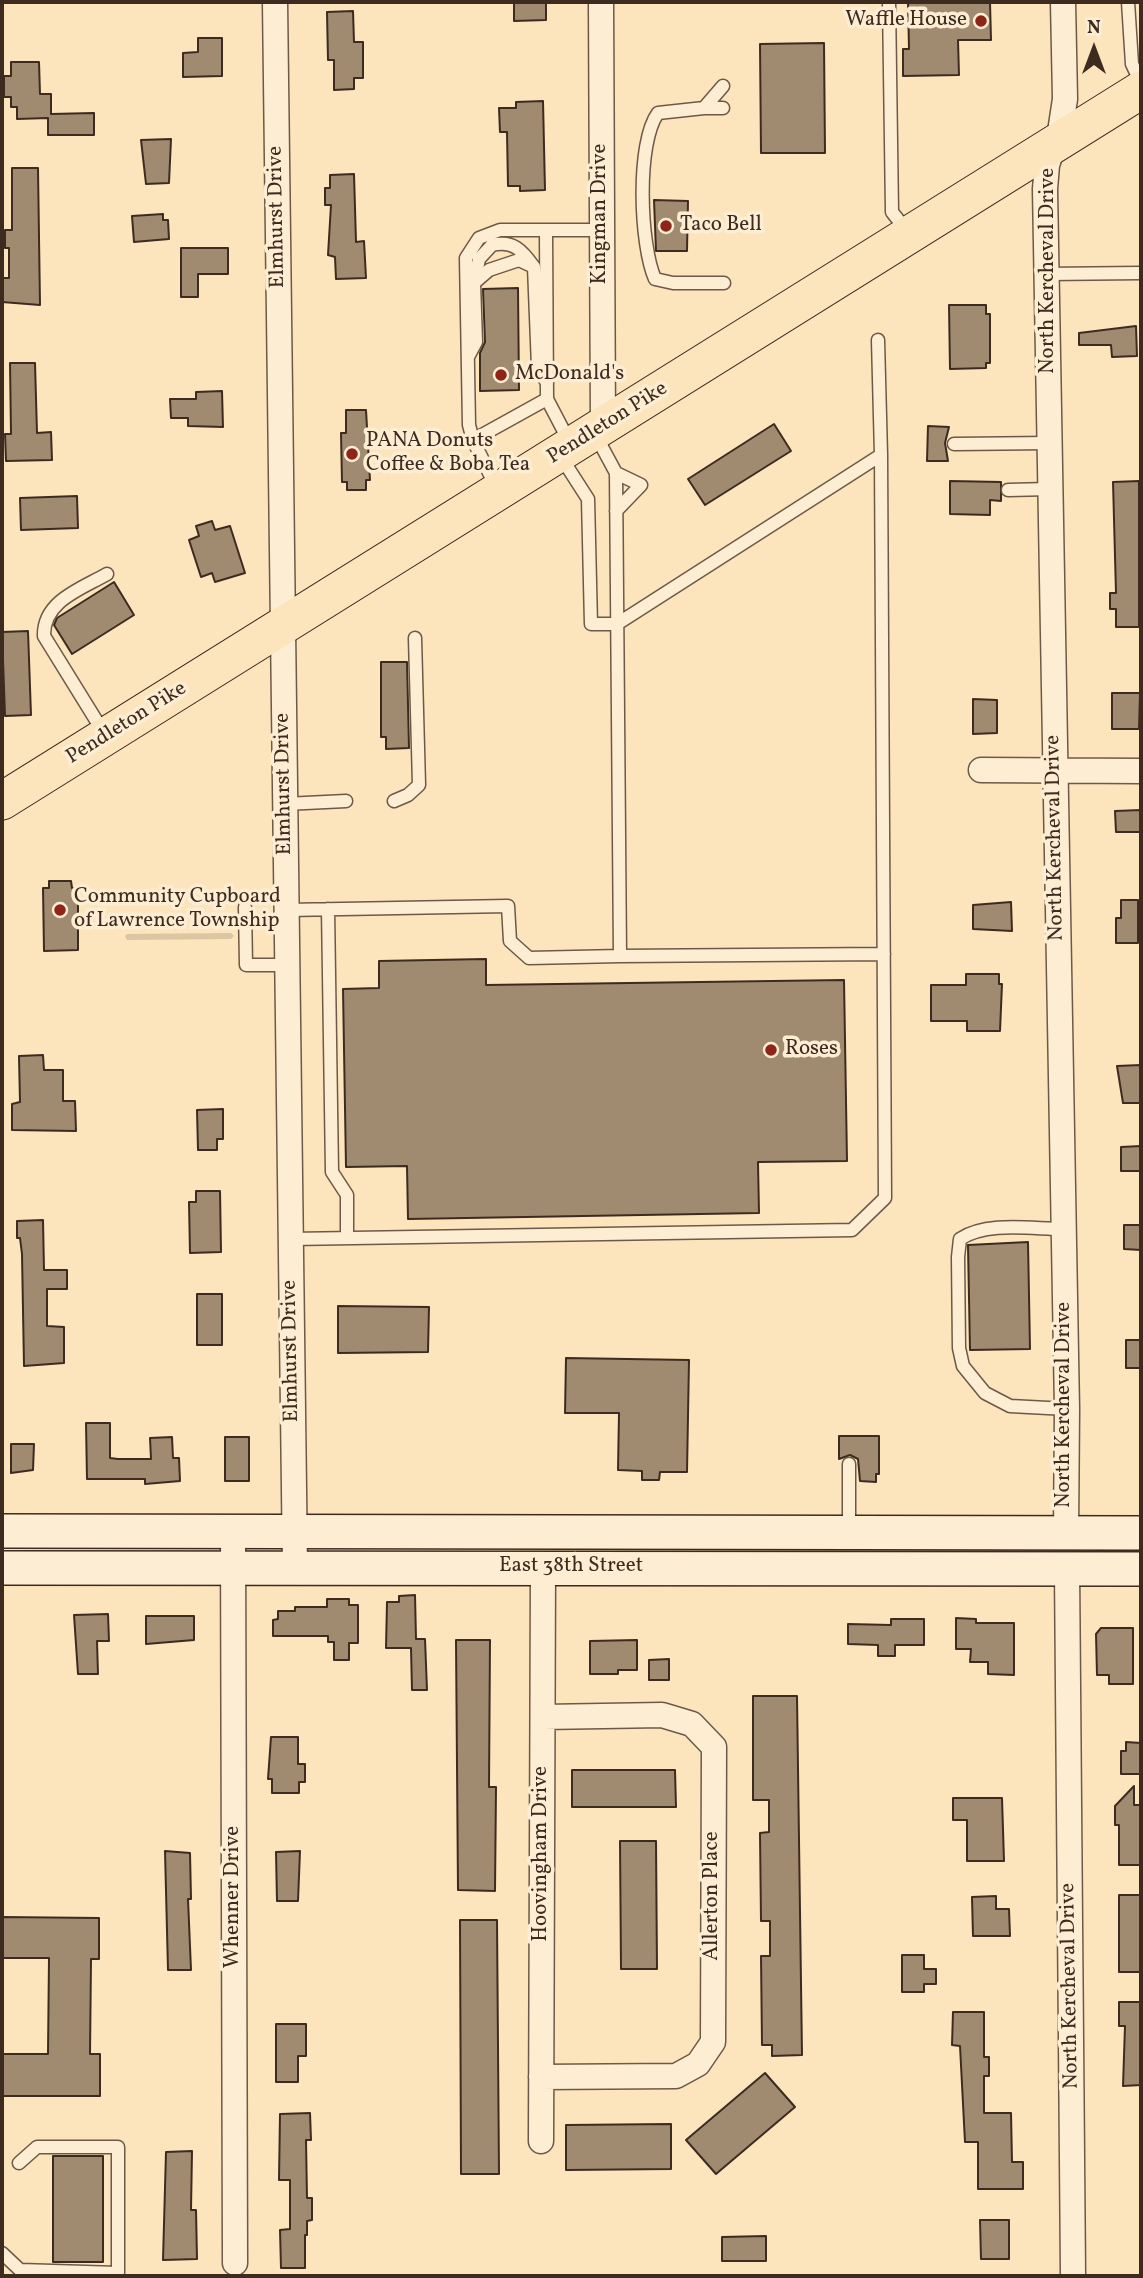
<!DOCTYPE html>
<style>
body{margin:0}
#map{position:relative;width:1143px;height:2278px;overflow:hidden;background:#fce4bc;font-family:Vollkorn,serif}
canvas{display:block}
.frame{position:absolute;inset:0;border:4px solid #3d2b20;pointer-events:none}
.north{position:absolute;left:1059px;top:14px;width:70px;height:70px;-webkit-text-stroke:5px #fdedd3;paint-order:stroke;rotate:0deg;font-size:19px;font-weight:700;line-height:28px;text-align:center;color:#3d2b20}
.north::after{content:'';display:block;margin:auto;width:24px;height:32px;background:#3d2b20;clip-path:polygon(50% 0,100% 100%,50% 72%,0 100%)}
</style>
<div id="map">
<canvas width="1143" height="2278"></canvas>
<div class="frame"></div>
<div class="north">N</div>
</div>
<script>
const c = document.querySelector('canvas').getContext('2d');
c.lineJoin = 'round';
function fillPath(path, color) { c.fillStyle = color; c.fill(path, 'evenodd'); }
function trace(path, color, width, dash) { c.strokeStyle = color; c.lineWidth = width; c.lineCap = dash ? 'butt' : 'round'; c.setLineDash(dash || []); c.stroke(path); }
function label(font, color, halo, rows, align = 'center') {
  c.font = font + ' Vollkorn,serif'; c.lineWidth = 7; c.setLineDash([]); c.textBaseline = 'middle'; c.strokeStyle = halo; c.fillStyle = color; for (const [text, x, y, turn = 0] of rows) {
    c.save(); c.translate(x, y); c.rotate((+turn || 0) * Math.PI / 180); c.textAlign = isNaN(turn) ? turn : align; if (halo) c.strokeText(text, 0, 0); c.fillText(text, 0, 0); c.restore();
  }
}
const green = new Path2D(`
 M231,933L234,936L231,939L127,940L125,936L127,934Z`);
const building = new Path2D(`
 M514,2H546V20L514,21Z
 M908,2H990L991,40H958L959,75L903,76V49H909Z
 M353,11L354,42H363V78H354V89L334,90V60H328L327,12Z
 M198,38H222V76L183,77V53L198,52Z
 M824,43L825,153H761L760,44Z
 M11,62H39L40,94H51V114L94,113V135H48V118L17,119V107H11V97H4V76H11Z
 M543,101L545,190L520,191V186H508L507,132H500L499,108H516V102Z
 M171,139L169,183L146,184L141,140Z
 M12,168H38L40,305L2,302V278H9V248H5V230H12Z
 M354,174L356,242L364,241L366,278L336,279L335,257L328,255L331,205H325V188H330V175Z
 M654,200L688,201L687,251H656Z
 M163,214V220H168L169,239L134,242L132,216Z
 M181,248H228V274H198V297H181Z
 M518,288L519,390L480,391V353L485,342L483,289Z
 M949,305H986V314H990V363H986V368L950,369Z
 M1136,326L1137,356L1112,357L1111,345H1079V333Z
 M10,363H35L37,433L51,432L52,460L6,461L5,434H11Z
 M222,391L223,427L188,426V418H171L170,399H196V392Z
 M346,410H366L370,480H366V490H347V482H342L341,433H346Z
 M774,424L791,451L705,505L688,479Z
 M928,426L949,427L945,443L948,461H927Z
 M950,481L1001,482V501L990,500V515L950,514Z
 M1139,481V627H1116V609H1110V593H1116L1113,482Z
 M77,496L78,528L21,530L20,498Z
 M212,521L215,530L230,526L245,573L215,582L212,573L201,577L189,540L199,536L196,526Z
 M114,582L134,615L72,654L54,625L57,618Z
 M28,631L31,715L5,716L2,632Z
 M381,662H407L409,748L386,749V737H381Z
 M1112,693H1140L1139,729H1112Z
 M973,699L997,700V733L973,734Z
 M1141,810V832H1116L1115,811Z
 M49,881H71L72,888H78V950L44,951L43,888H49Z
 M1121,900H1138V943H1116V918H1121Z
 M1011,902L1012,931L973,929V905Z
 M486,959V985L844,980L847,1161L758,1162L759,1213L408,1219L407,1166L346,1167L343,989L379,988V961Z
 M966,974H999V984H1002L1000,1031H967V1021H931V985H966Z
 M43,1055L44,1070H63V1101H75L76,1131L12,1130V1104L20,1102L19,1056Z
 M1141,1065V1103H1123L1117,1066Z
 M223,1109V1139H217V1150H198L197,1110Z
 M1141,1146V1171H1121V1147Z
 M196,1191H220L221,1252L190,1253L189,1202H196Z
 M43,1220L44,1270H67V1289H47V1326L64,1327V1363L24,1366L22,1254L20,1238H17V1221Z
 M1124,1225H1141V1250L1124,1249Z
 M1028,1242L1030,1349L970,1350L968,1245Z
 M197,1294H222V1345H197Z
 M338,1306L429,1307L428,1352L338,1353Z
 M1126,1340H1141V1368H1126Z
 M566,1358L689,1360L687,1472H660L659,1480H642V1471L618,1470L619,1413H565Z
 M86,1423H110V1458L118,1459H151L150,1438L172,1437L173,1458H179L180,1481L145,1484V1479H87Z
 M839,1436H879V1474H876V1482L860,1481L858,1459L850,1455L839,1459Z
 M225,1437H249V1481H225Z
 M11,1444H34L33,1470L11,1473Z
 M415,1595L416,1639H425L427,1690H412L411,1648H386L387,1602H399V1596Z
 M327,1599H349V1605H358V1643H349V1660H334V1642H328V1636H273V1620L278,1619V1611H295V1607H327Z
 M108,1614L109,1641H97L98,1674H78L74,1615Z
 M146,1616H194V1640L146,1644Z
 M956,1618L976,1619V1623H1014V1675L988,1674V1662H970L971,1649H956Z
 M891,1619H924V1645H895V1656H878V1645L848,1644V1624L891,1625Z
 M1101,1628H1133V1684H1109V1675H1097L1096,1634Z
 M456,1640H490L489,1787H496L495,1891L458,1890Z
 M637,1640V1670H618V1674H590V1641Z
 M669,1659V1680H649V1660Z
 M753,1696H797L802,2055L772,2056V2045H762L761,1956H770V1921H761L760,1833L769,1832V1800H753Z
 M271,1737H298V1764H305V1782H299V1793H272V1779H268Z
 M1126,1742L1141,1743V1774H1121V1751H1126Z
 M572,1770H675L676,1807H572Z
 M1134,1786V1805H1141V1865H1119V1825H1115V1806Z
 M953,1798H1002L1004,1861H967V1820H953Z
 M620,1841H656L657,1969H621Z
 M165,1851L190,1853L191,1899H188L191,1970H168Z
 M300,1851L298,1901H277L276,1852Z
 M1119,1895H1141V1972H1119Z
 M996,1896V1909H1009L1010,1936H973L972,1897Z
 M2,1917L99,1918V1959H91L90,2054H100V2096H2V2054H48L49,1958H2Z
 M460,1920H497L499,2174H461Z
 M902,1955H924V1969H936V1984H924V1992H902Z
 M1119,2002H1141V2085L1123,2086L1125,2026H1119Z
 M953,2012H984V2057H989V2076H984V2113H1011L1012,2162H1023V2189H978V2142H965L960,2046L952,2045Z
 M276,2024H306V2056H298V2082H276Z
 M765,2073L795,2107L716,2174L686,2140Z
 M310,2113L311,2140H306L307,2198H312V2220L307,2221V2235H305V2268H281L280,2230L290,2229V2180H279L280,2114Z
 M671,2124V2169L566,2170V2125Z
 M192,2151L191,2210H196L197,2259L163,2260L166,2152Z
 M53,2156H103V2262H53Z
 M980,2220H1009V2259H981Z
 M766,2236V2261H722V2237Z`);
const lane = new Path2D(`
 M889,2L892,212L907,231
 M1128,2L1132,64L1141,83
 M723,86L704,108H723
 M704,108L658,113C636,143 640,245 655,279L673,283H724
 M546,232L547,399L570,443
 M1046,274L1141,273
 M474,283L479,259L492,245C513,240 522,250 534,267
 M468,357L476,342L474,283L489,270L519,260L534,267L538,367L547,383
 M473,440L547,399
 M954,444L1049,443
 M561,457L588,499L591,624H617L881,455L878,340
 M616,473L641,485L616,511
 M497,489L473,440L469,425L466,258L479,238L500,230H600
 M1008,490L1050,489
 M104,733L44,636C43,601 81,589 107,574
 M394,801L408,795L419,785L415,638
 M285,804L346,801
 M245,907L246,965H287
 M328,909L332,1172L347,1195V1238
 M287,910L508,906L510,941L529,958L620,956L616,473L596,436
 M620,956L884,954
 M1063,1229C1032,1229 987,1221 960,1239L958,1257L959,1348L963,1366L985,1393L1010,1406L1067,1409
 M291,1239L852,1230L885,1198L881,455
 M849,1464V1530
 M2,2253L20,2270L118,2273V2147H37L19,2163`);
const street = new Path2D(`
 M275,2L295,1567
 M601,2L603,427
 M1062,139L1060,132L1065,99L1063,2
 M1054,144L1047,165L1045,189L1067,1409L1066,1533
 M981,770L1141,771
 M233,1531L235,2263
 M1067,1569L1073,2276
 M541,2077L676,2076L698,2064L713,2042L714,1747L692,1724L662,1715L543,1717
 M541,2141L543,1567`);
const secondary = new Path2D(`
 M2,1531L1141,1533
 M2,1568L1141,1569`);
const primary = new Path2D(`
 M2,801L1141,90`);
const markers = [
 [981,21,7,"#8f2418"],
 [666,226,7,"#8f2418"],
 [501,375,7,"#8f2418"],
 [352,454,7,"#8f2418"],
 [60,910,7,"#8f2418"],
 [771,1050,7,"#8f2418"]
];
const poiNames = [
 ["Waffle House",967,21,"right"],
 ["Taco Bell",680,226],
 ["McDonald's",515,375],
 ["PANA Donuts",366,442],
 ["Coffee & Boba Tea",366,466],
 ["Community Cupboard",74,898],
 ["of Lawrence Township",74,922],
 ["Roses",785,1050]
];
const streetNames = [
 ["Kingman Drive",601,214,-90],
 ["Elmhurst Drive",278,217,-91],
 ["North Kercheval Drive",1049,271,-90],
 ["Pendleton Pike",608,424,-32],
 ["Pendleton Pike",127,724,-32],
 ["Elmhurst Drive",285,784,-91],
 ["North Kercheval Drive",1056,838,-91],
 ["Elmhurst Drive",292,1351,-91],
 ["North Kercheval Drive",1065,1405,-90],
 ["East 38th Street",571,1567],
 ["Hoovingham Drive",542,1854,-90],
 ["Allerton Place",713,1896,-90],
 ["Whenner Drive",234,1897,-90],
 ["North Kercheval Drive",1071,1986,-91]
];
fillPath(green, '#dcc5a1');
fillPath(building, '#a08b71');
trace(building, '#3d2b20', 2);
trace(lane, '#6d5947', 15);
trace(street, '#6d5947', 27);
trace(secondary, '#3d2b20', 36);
trace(primary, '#3d2b20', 39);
trace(lane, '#fdedd3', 12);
trace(street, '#fdedd3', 24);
trace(secondary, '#fdedd3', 33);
trace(primary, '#fce4bc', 37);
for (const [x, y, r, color] of markers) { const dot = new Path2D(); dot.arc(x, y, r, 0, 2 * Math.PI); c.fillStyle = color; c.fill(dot); trace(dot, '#fdedd3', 2.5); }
label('21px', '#3d2b20', '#fdedd3', poiNames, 'left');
label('21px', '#3d2b20', '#fdedd3', streetNames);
</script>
